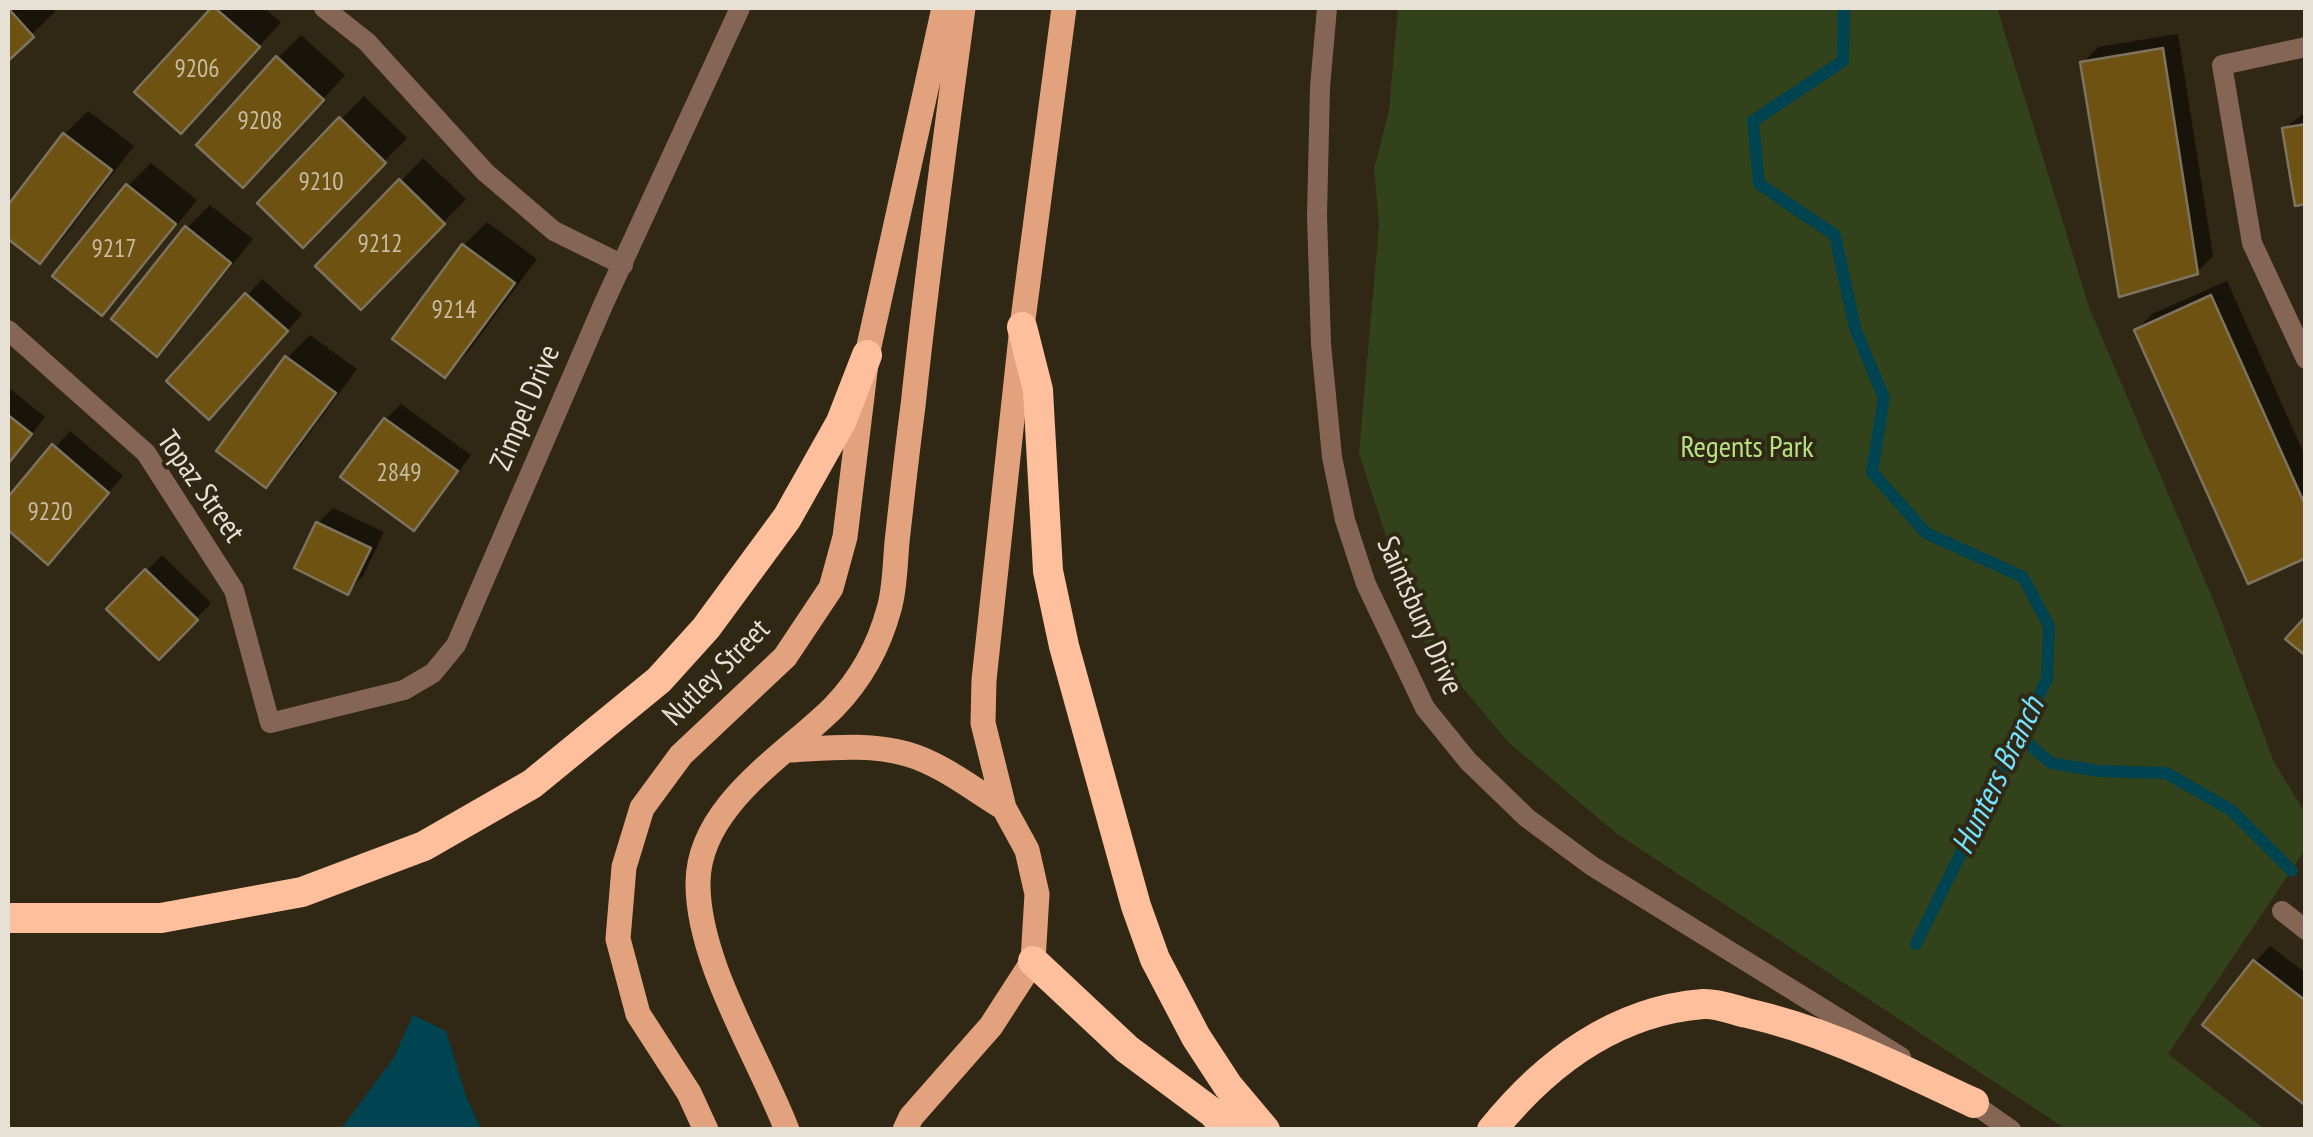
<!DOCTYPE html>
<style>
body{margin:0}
#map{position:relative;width:2313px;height:1137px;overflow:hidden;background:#302714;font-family:"PT Sans Narrow",sans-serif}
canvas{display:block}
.frame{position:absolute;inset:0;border:10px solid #e6e0d5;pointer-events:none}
</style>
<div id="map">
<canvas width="2313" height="1137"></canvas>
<div class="frame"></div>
</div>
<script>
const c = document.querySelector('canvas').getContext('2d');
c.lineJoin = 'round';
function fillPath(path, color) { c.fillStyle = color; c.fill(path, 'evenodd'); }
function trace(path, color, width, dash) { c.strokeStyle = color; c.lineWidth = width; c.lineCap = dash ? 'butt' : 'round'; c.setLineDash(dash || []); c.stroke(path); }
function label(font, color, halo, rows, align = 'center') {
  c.font = font + ' "PT Sans Narrow",sans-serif'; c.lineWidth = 8; c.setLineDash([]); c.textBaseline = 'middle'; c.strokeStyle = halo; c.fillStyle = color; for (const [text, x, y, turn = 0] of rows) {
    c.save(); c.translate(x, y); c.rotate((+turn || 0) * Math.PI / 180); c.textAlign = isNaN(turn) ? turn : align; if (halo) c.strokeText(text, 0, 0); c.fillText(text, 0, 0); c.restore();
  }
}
const green = new Path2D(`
 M1398,8H1997L2089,307L2217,609L2274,762L2305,813V850L2168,1054L2265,1129H2066L1616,833L1508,742L1417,633L1359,453L1379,225L1374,169L1389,110Z`);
const water = new Path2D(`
 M413,1015L446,1031L466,1096L481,1129H341L394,1057Z`);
const shadow = new Path2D(`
 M8,8H51L55,12L8,57Z
 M214,8H264L281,22L204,108L138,92Z
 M2178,34L2213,256L2197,272L2083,63L2098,47Z
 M301,35L345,75L266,162L278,58Z
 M364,96L407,138L303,245L260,203Z
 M88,111L134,146L63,238L40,261L8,235V209L65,134Z
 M2306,112V202L2285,128Z
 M423,158L466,199L361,307L319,266Z
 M151,163L197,200L125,290L102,313L128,186Z
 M210,205L253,239L180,330L157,353L187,228Z
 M487,222L537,259L468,352L445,375L395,338L464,245Z
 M262,279L302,314L225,401L170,381Z
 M2227,281L2306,458V555L2137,330L2152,314Z
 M310,335L357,369L289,461L266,484L287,358Z
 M8,387L45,417L8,465Z
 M401,404L471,455L429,512L413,528L386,419Z
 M70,431L123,476L48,561L8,527V501Z
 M333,508L384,532L363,576L347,592L318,523Z
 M162,555L211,603L159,657L109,609Z
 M2270,946L2306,973V1103L2255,962Z`);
const stream = new Path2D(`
 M1844,8L1843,61L1753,121L1759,184L1835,235L1855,328L1884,398L1872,472L1926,533L2023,577L2049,626L2047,679L1916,944
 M2019,736L2051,763L2099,771L2166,773L2231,810L2292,871`);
const building = new Path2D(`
 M8,8L34,37L8,61Z
 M211,8H215L260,47L181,134L134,92Z
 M2163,48L2198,274L2119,297L2080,62Z
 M276,56L324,100L243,188L196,145Z
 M339,117L386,163L303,248L257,203Z
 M2306,124V204L2295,206L2282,128Z
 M63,133L112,170L40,264L8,239V205Z
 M399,179L445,224L361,310L315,266Z
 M126,184L176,224L102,316L52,276Z
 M185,226L231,263L157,357L111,319Z
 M462,244L515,283L445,378L392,339Z
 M245,293L288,331L209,420L166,381Z
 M2211,295L2306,507V558L2248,584L2134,330Z
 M285,356L336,393L266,488L216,451Z
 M8,415L32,434L8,464Z
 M384,418L458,471L414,531L340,477Z
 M52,444L109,493L48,565L8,530V497Z
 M316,522L371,548L348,595L294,568Z
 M145,569L198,620L159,660L106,609Z
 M2306,616V656L2285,639Z
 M2253,960L2306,1001V1106L2202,1025Z`);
const minor = new Path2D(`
 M324,8L367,42L485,172L554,231L623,265
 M2306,47L2222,65L2252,243L2306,359
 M8,330L146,453L234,590L270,723L404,690L433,673L456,645L604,303L740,8
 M2282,911L2306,930`);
const tertiary = new Path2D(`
 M1327,8L1320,87L1317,216L1321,344L1332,457L1345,520L1366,584L1425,708L1468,761L1527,818L1592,866L1901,1057
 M1964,1097L2011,1130`);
const primary = new Path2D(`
 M788,750C828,748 869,743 907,754C942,764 974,790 1004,808
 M706,1130L689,1093L638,1014L618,939L624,867L642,808L681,755L785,657L831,588L845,537L867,355L944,8
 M787,1130C758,1055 697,961 698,882C699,805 786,755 834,707C860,680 879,646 889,609C895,589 895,564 897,542C902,497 907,451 913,406C927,273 945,140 963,8
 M905,1130L911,1117L991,1026L1033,961L1037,894L1027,850L1004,808L983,723L984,680L1022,327L1064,8`);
const motorway = new Path2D(`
 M1022,327L1038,390L1048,571L1064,646L1136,906L1155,959L1196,1037L1228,1086L1265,1130
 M8,918H161L302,892L424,846L532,784L659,680L706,628L787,518L841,422L867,355
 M1033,961L1127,1049L1213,1113L1228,1130
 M1492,1130C1545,1064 1615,1011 1703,1004C1717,1003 1734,1010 1747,1013C1828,1031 1900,1069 1974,1103`);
const numberNames = [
 ["9206",197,70],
 ["9208",260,122],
 ["9210",321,183],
 ["9212",380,245],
 ["9217",114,250],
 ["9214",454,311],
 ["2849",399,474],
 ["9220",50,513]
];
const streetNames = [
 ["Zimpel Drive",526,408,-67],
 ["Topaz Street",200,487,55],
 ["Saintsbury Drive",1419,616,66],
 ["Nutley Street",717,673,-45]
];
const parkNames = [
 ["Regents Park",1747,448]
];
const waterNames = [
 ["Hunters Branch",1999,776,-64]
];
fillPath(green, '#32431c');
fillPath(water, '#004452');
fillPath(shadow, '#0007');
trace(stream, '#004452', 12);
fillPath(building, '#6e5211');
trace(building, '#7d735e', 2.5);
trace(minor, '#856654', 20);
trace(tertiary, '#856654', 20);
trace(primary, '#e3a27e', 25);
trace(motorway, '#febf9c', 30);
label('25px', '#c8bca4', null, numberNames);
label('30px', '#e6e0d5', '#302714', streetNames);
label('30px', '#b5e27e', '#302714', parkNames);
label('italic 32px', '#71e3ff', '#302714', waterNames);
</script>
